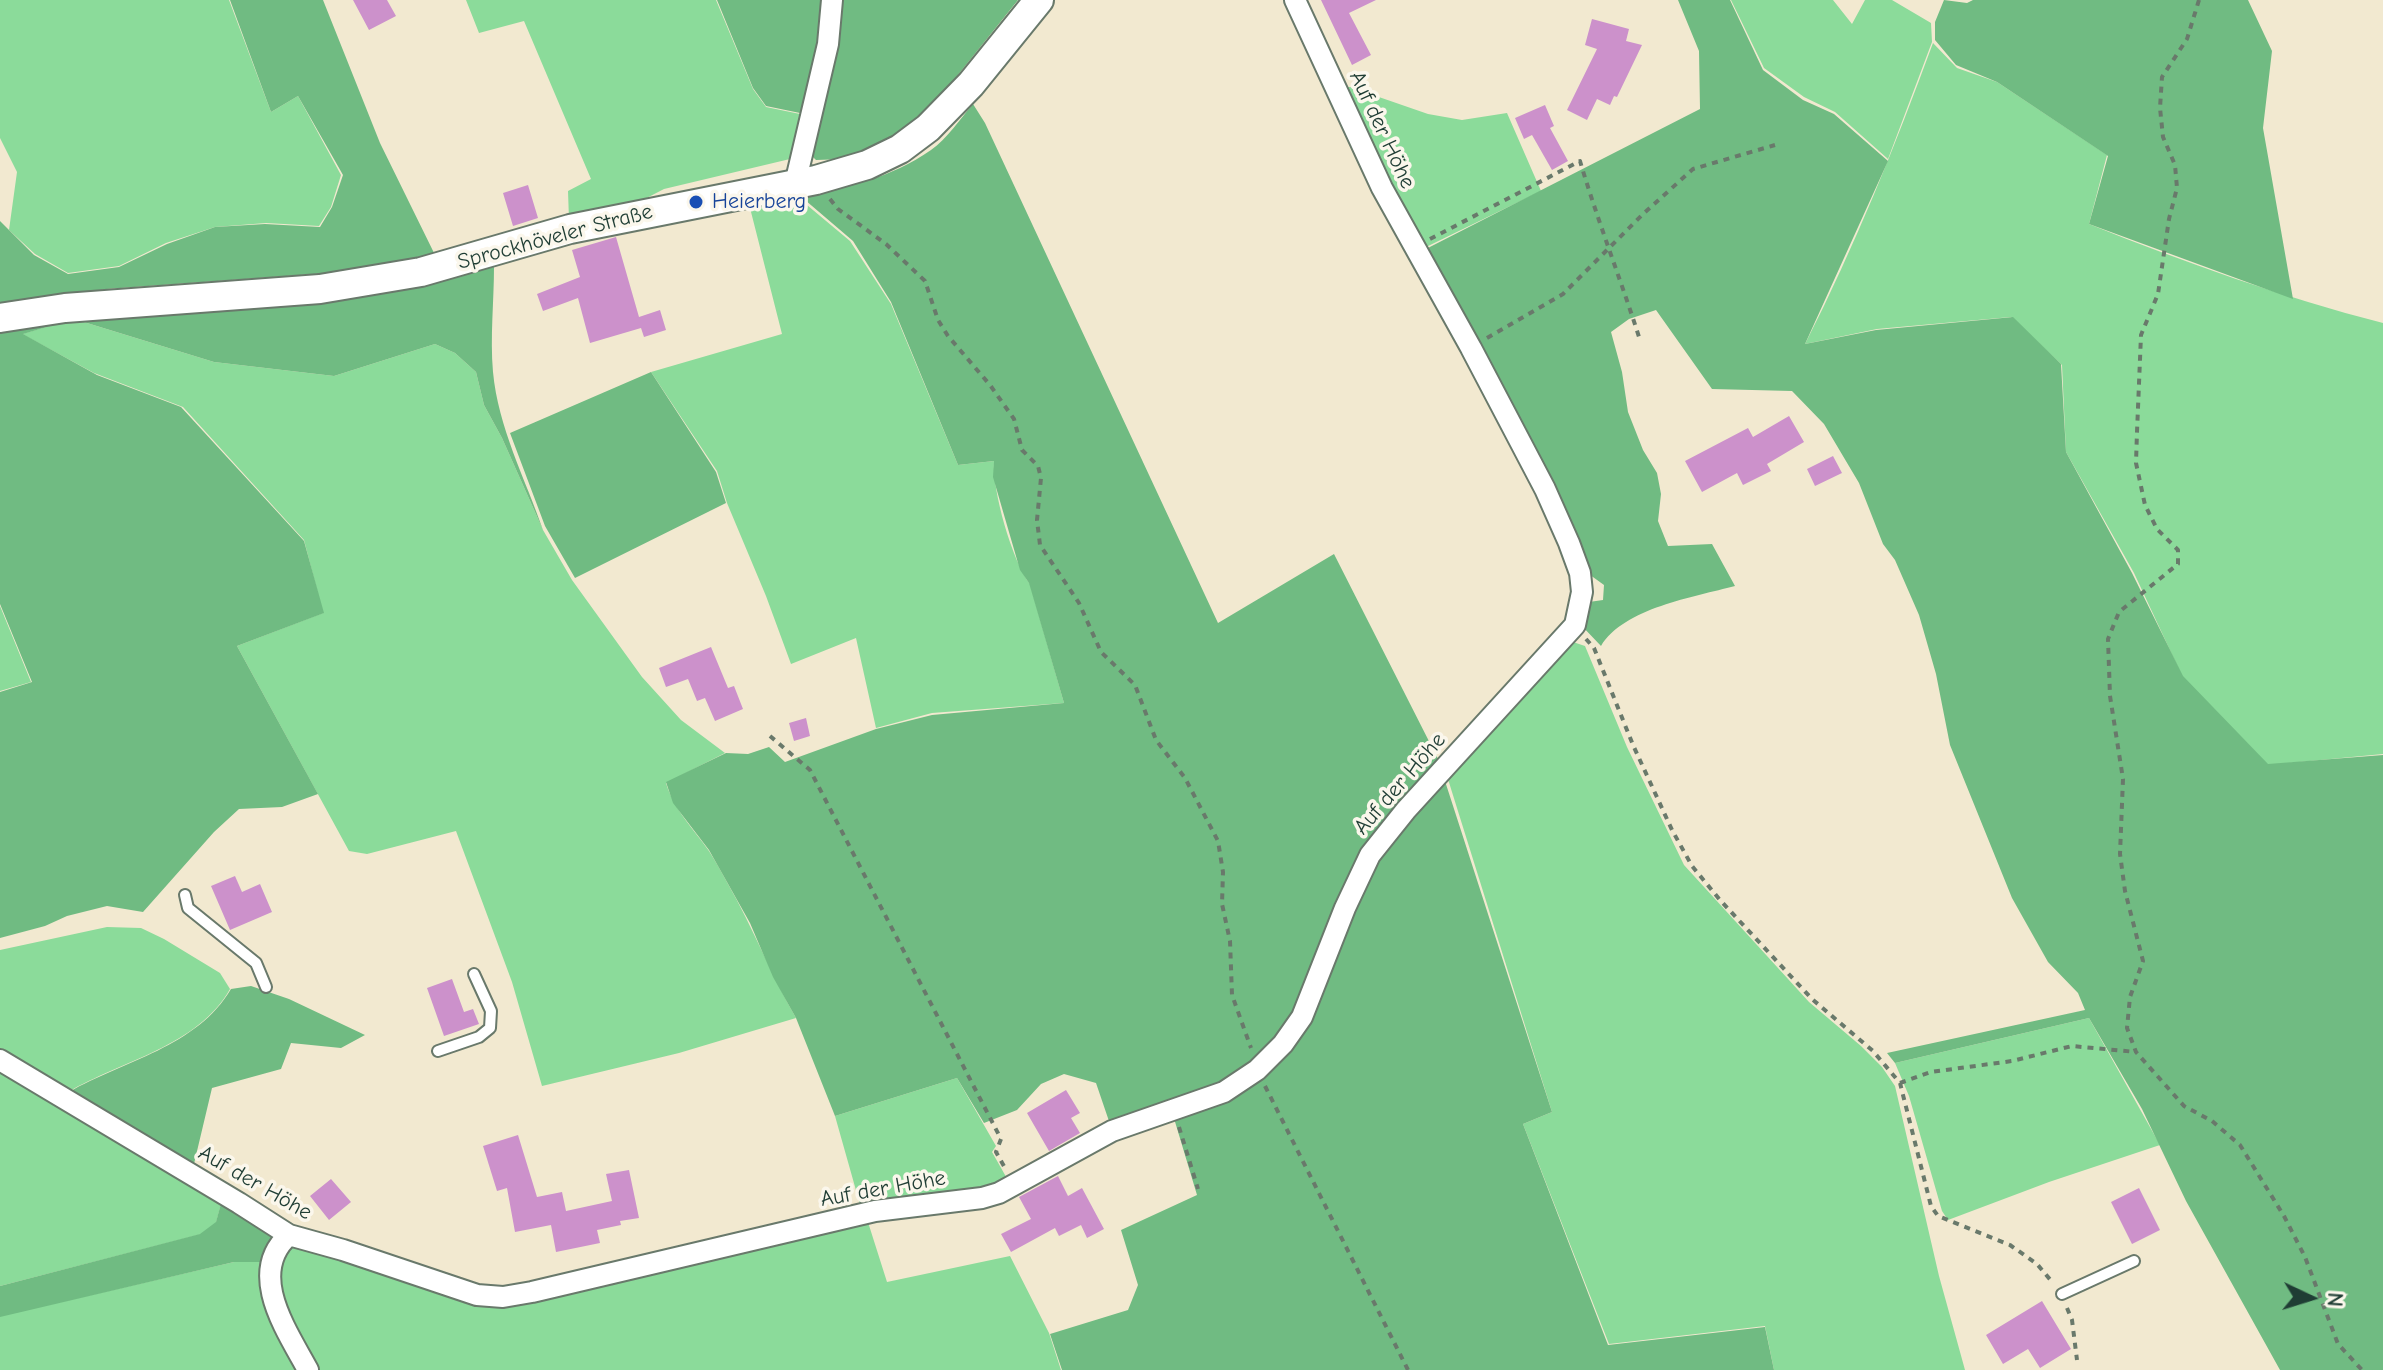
<!DOCTYPE html>
<meta charset="utf-8">
<style>
body{margin:0}
#map{position:relative;width:2383px;height:1370px;overflow:hidden;background:#f2e9d0;font-family:"Comic Neue",sans-serif}
canvas{display:block}
.north{position:absolute;left:2271px;top:1258px;width:80px;height:80px;-webkit-text-stroke:6px #fbf7ec;paint-order:stroke;rotate:94deg;font-size:22px;font-weight:700;line-height:32px;text-align:center;color:#1f3d34}
.north::after{content:'';display:block;margin:auto;width:28px;height:36px;background:#1f3d34;clip-path:polygon(50% 0,100% 100%,50% 72%,0 100%)}
</style>
<div id="map">
<canvas width="2383" height="1370"></canvas>
<div class="north">N</div>
</div>
<script>
const c = document.querySelector('canvas').getContext('2d');
c.lineJoin = 'round';
function fillPath(path, color) { c.fillStyle = color; c.fill(path, 'evenodd'); }
function trace(path, color, width, dash) { c.strokeStyle = color; c.lineWidth = width; c.lineCap = dash ? 'butt' : 'round'; c.setLineDash(dash || []); c.stroke(path); }
function label(font, color, halo, rows, align = 'center') {
  c.font = font + ' "Comic Neue",sans-serif'; c.lineWidth = 7; c.setLineDash([]); c.textBaseline = 'middle'; c.strokeStyle = halo; c.fillStyle = color; for (const [text, x, y, turn = 0] of rows) {
    c.save(); c.translate(x, y); c.rotate((+turn || 0) * Math.PI / 180); c.textAlign = isNaN(turn) ? turn : align; if (halo) c.strokeText(text, 0, 0); c.fillText(text, 0, 0); c.restore();
  }
}
const green = new Path2D(`
 M0,0H229L271,112L298,96L341,175L331,207L319,226L266,223L215,227L166,243L119,266L68,273L35,254L9,230L17,172L0,138Z
 M466,0H716L753,89L766,107L800,114L790,159L664,189L635,204L569,220L568,191L591,179L524,21L479,33Z
 M1731,0H1833L1852,24L1865,0H1892L1931,23L1932,42L1888,159L1835,112L1804,97L1764,68Z
 M1933,43L1957,68L1997,82L2107,155L2089,224C2186,263 2282,297 2383,323V754L2268,765L2183,678L2134,573L2066,452L2062,365L2011,317L1877,329L1805,344C1855,246 1895,146 1933,43Z
 M1343,87H1350L1428,114L1462,120L1507,113L1541,191L1422,249Z
 M795,195L850,241L891,304L958,465L994,461C992,490 1012,561 1030,584L1064,703L932,713L876,728L856,638L791,664L766,596L727,503L717,471L651,372L782,334L749,204Z
 M74,319L214,362L334,376L435,344L455,353L476,372L484,405L502,438L543,530L572,580L642,677L681,720L725,753L666,783C674,810 693,828 709,851C716,862 722,873 728,884C753,928 771,974 796,1018L679,1053L542,1086L512,982L456,831L367,854L349,851L237,646L323,613L304,540L183,407L94,373L22,334Z
 M0,606L31,682L0,691Z
 M1573,642L1585,646L1627,747L1684,865L1809,1002L1861,1046L1882,1067L1895,1086L1939,1276L1965,1370H1774L1765,1326L1609,1344L1523,1124L1552,1112L1447,776Z
 M107,927L141,928L164,939L220,973L230,989C198,1046 121,1061 68,1092L0,1051V950Z
 M2089,1018L2160,1145L2049,1182L1948,1220L1942,1211L1909,1096L1895,1063Z
 M0,1067L223,1196L216,1223L202,1234L0,1286Z
 M957,1078L996,1146L992,1152L1009,1182L982,1191L861,1208L835,1116Z
 M867,1219L887,1282L1010,1256L1049,1333L1061,1370H313L272,1283L291,1242L476,1300Z
 M234,1262H267L304,1370H0V1316Z`);
const forest = new Path2D(`
 M230,0H323L380,143L436,257L328,273L107,289L0,307V221L34,255L68,274L119,267L167,244L215,227L265,224L320,227L332,207L343,175L298,96L271,112Z
 M717,0H830L807,123L800,113L766,106L753,88Z
 M834,0H1018L921,121L869,150L845,159L816,160L809,153Z
 M1678,0H1730L1763,70L1803,100L1834,114L1888,161L1805,344L1876,330L2013,317L2061,364L2066,452L2132,573L2183,676L2268,764L2383,755V1370H2280L2186,1201L2142,1109L2089,1018L1895,1063L1887,1053L2085,1010L2078,993L2048,962L2012,898L1950,745L1936,674L1919,615L1895,560L1883,544L1859,483L1824,424L1792,391L1712,389L1656,310L1629,319L1611,332L1622,372L1628,412L1643,450L1657,473L1661,494L1658,521L1668,546L1712,544L1735,586C1694,597 1624,608 1601,646L1581,625L1589,602L1603,600L1604,585L1586,572L1422,251L1700,109L1699,51Z
 M1944,0L1967,3L1973,0H2248L2272,51L2263,128L2293,299L2089,224L2108,156L1997,82L1956,65L1935,40V22Z
 M973,104L985,123L1218,623L1334,554L1438,759L1401,800L1364,853L1298,1008L1276,1040L1252,1064L1222,1086L1111,1127L1096,1083L1064,1074L1041,1084L1017,1110L984,1123L957,1078L835,1116L796,1018L773,977L750,923L709,850L673,803L666,782L726,753L748,754L769,747L785,762L876,729L932,715L1064,703L1029,583L1020,570L993,477L994,461L958,465L891,302L853,241L798,194C845,189 891,178 931,150C947,139 960,119 973,104Z
 M494,267C494,301 490,337 493,372C498,427 525,478 543,530L502,438L484,405L476,372L455,353L435,344L334,376L214,362L74,319L23,334L97,375L181,407L304,541L324,613L237,646L318,794L282,807L239,809L214,832L143,912L107,906L67,916L45,926L0,938V692L32,682L0,604V326L435,280Z
 M651,372L716,472L726,503L575,578L545,526L510,433Z
 M1444,778L1552,1112L1523,1124L1608,1345L1765,1327L1774,1370H1062L1050,1334L1128,1310L1138,1285L1121,1230L1197,1195L1173,1115L1264,1073L1374,859Z
 M251,986L289,999L365,1035L341,1048L291,1043L281,1069L212,1088L193,1168L69,1092C123,1061 197,1047 231,989Z
 M223,1196L278,1231L267,1262H234L0,1317V1286L200,1234L216,1222Z`);
const building = new Path2D(`
 M353,0H387L396,16L369,30Z
 M1321,0H1376L1349,13L1371,55L1352,65Z
 M1592,19L1629,29L1626,41L1642,45L1617,97L1614,96L1610,105L1597,99L1587,120L1567,110L1597,49L1585,45Z
 M1545,105L1554,126L1550,128L1568,161L1552,170L1532,135L1524,139L1515,118Z
 M528,185L538,218L513,226L503,193Z
 M616,237L639,317L660,310L666,330L644,337L641,328L590,343L578,298L543,311L537,294L580,277L572,250Z
 M1789,416L1804,442L1767,464L1771,471L1743,485L1737,473L1702,492L1685,461L1748,428L1753,437Z
 M1833,456L1842,473L1815,486L1807,469Z
 M711,647L728,688L734,686L743,709L715,721L705,698L697,701L688,679L666,687L659,668Z
 M806,718L810,736L794,741L789,723Z
 M235,876L242,892L260,884L272,912L230,930L211,886Z
 M452,979L464,1012L473,1009L479,1024L444,1036L427,988Z
 M1066,1090L1080,1113L1071,1118L1080,1133L1049,1151L1027,1113Z
 M518,1135L537,1197L562,1192L566,1211L612,1201L606,1174L629,1170L639,1218L620,1221L621,1225L597,1230L600,1243L556,1252L551,1225L515,1232L507,1188L497,1191L483,1146Z
 M1058,1176L1068,1196L1082,1188L1104,1229L1087,1238L1081,1225L1059,1236L1055,1228L1011,1252L1001,1234L1031,1219L1019,1197Z
 M331,1179L351,1202L329,1220L310,1196Z
 M2139,1188L2160,1230L2132,1244L2111,1202Z
 M2042,1301L2071,1349L2040,1368L2028,1349L2003,1364L1986,1335Z`);
const path = new Path2D(`
 M2199,0L2187,39L2162,77L2160,108L2163,137L2175,165L2177,188L2169,219L2158,294L2141,335L2137,432L2136,463L2145,505L2157,529L2178,550V564L2119,612L2108,639L2110,696L2123,779L2120,854L2125,891L2143,961L2130,997L2127,1028L2136,1052L2184,1106L2212,1121L2240,1145L2284,1216L2305,1257L2338,1344L2362,1370
 M830,199L838,209L886,244L925,281L938,320L948,336L990,385L1014,419L1022,450L1038,466L1041,478L1037,520L1040,545L1079,603L1101,652L1135,685L1156,740L1185,778L1218,841L1223,872L1222,904L1230,941L1232,995L1251,1048
 M1430,239L1580,161C1598,222 1621,280 1640,340
 M1487,338L1563,294L1643,214L1693,169L1775,145
 M1586,639L1594,648L1633,745L1672,830L1692,866L1720,900L1812,999L1873,1051L1900,1083L1931,1206L1938,1216L2010,1245L2037,1264L2053,1283
 M770,736L810,770L1001,1139L996,1152L1005,1168
 M1900,1083L1931,1072L2012,1061L2072,1046L2136,1052
 M1265,1086L1408,1370
 M1179,1127L1198,1189
 M2067,1308L2072,1320L2077,1360`);
const lane = new Path2D(`
 M185,895L188,908L256,963L266,987
 M438,1051L479,1037L490,1028L491,1011L474,974
 M2062,1294L2134,1261`);
const street = new Path2D(`
 M795,184L828,44L832,0
 M0,1060L239,1203L289,1235L343,1250L477,1295L503,1297L532,1292L875,1211L982,1198L999,1193L1112,1131L1224,1092L1257,1070L1283,1044L1302,1017L1345,908L1370,855L1406,810L1575,625L1582,592L1580,573L1569,543L1545,489L1471,348L1382,188L1295,0
 M289,1235C246,1273 287,1331 308,1370`);
const secondary = new Path2D(`
 M0,318L65,308L320,289L421,272L570,229L816,180L867,165L900,149L928,128L971,84L1039,0`);
const markers = [
 [696,202,8,"#1a4fb4"]
];
const streetNames = [
 ["Auf der Höhe",1382,130,65],
 ["Sprockhöveler Straße",555,237,-15],
 ["Auf der Höhe",1400,784,-49],
 ["Auf der Höhe",255,1183,30],
 ["Auf der Höhe",883,1189,-10]
];
const transitNames = [
 ["Heierberg",712,202]
];
fillPath(green, '#8bdb9a');
fillPath(forest, '#70bb82');
fillPath(building, '#cc91cb');
trace(lane, '#69796b', 14);
trace(street, '#69796b', 24);
trace(secondary, '#69796b', 32);
trace(path, '#69796b', 4, [6, 6]);
trace(lane, '#fff', 10);
trace(street, '#fff', 20);
trace(secondary, '#fff', 28);
for (const [x, y, r, color] of markers) { const dot = new Path2D(); dot.arc(x, y, r, 0, 2 * Math.PI); c.fillStyle = color; c.fill(dot); trace(dot, '#fbf7ec', 3); }
label('22px', '#1f3d34', '#fbf7ec', streetNames);
label('22px', '#164399', '#fbf7ec', transitNames, 'left');
</script>
